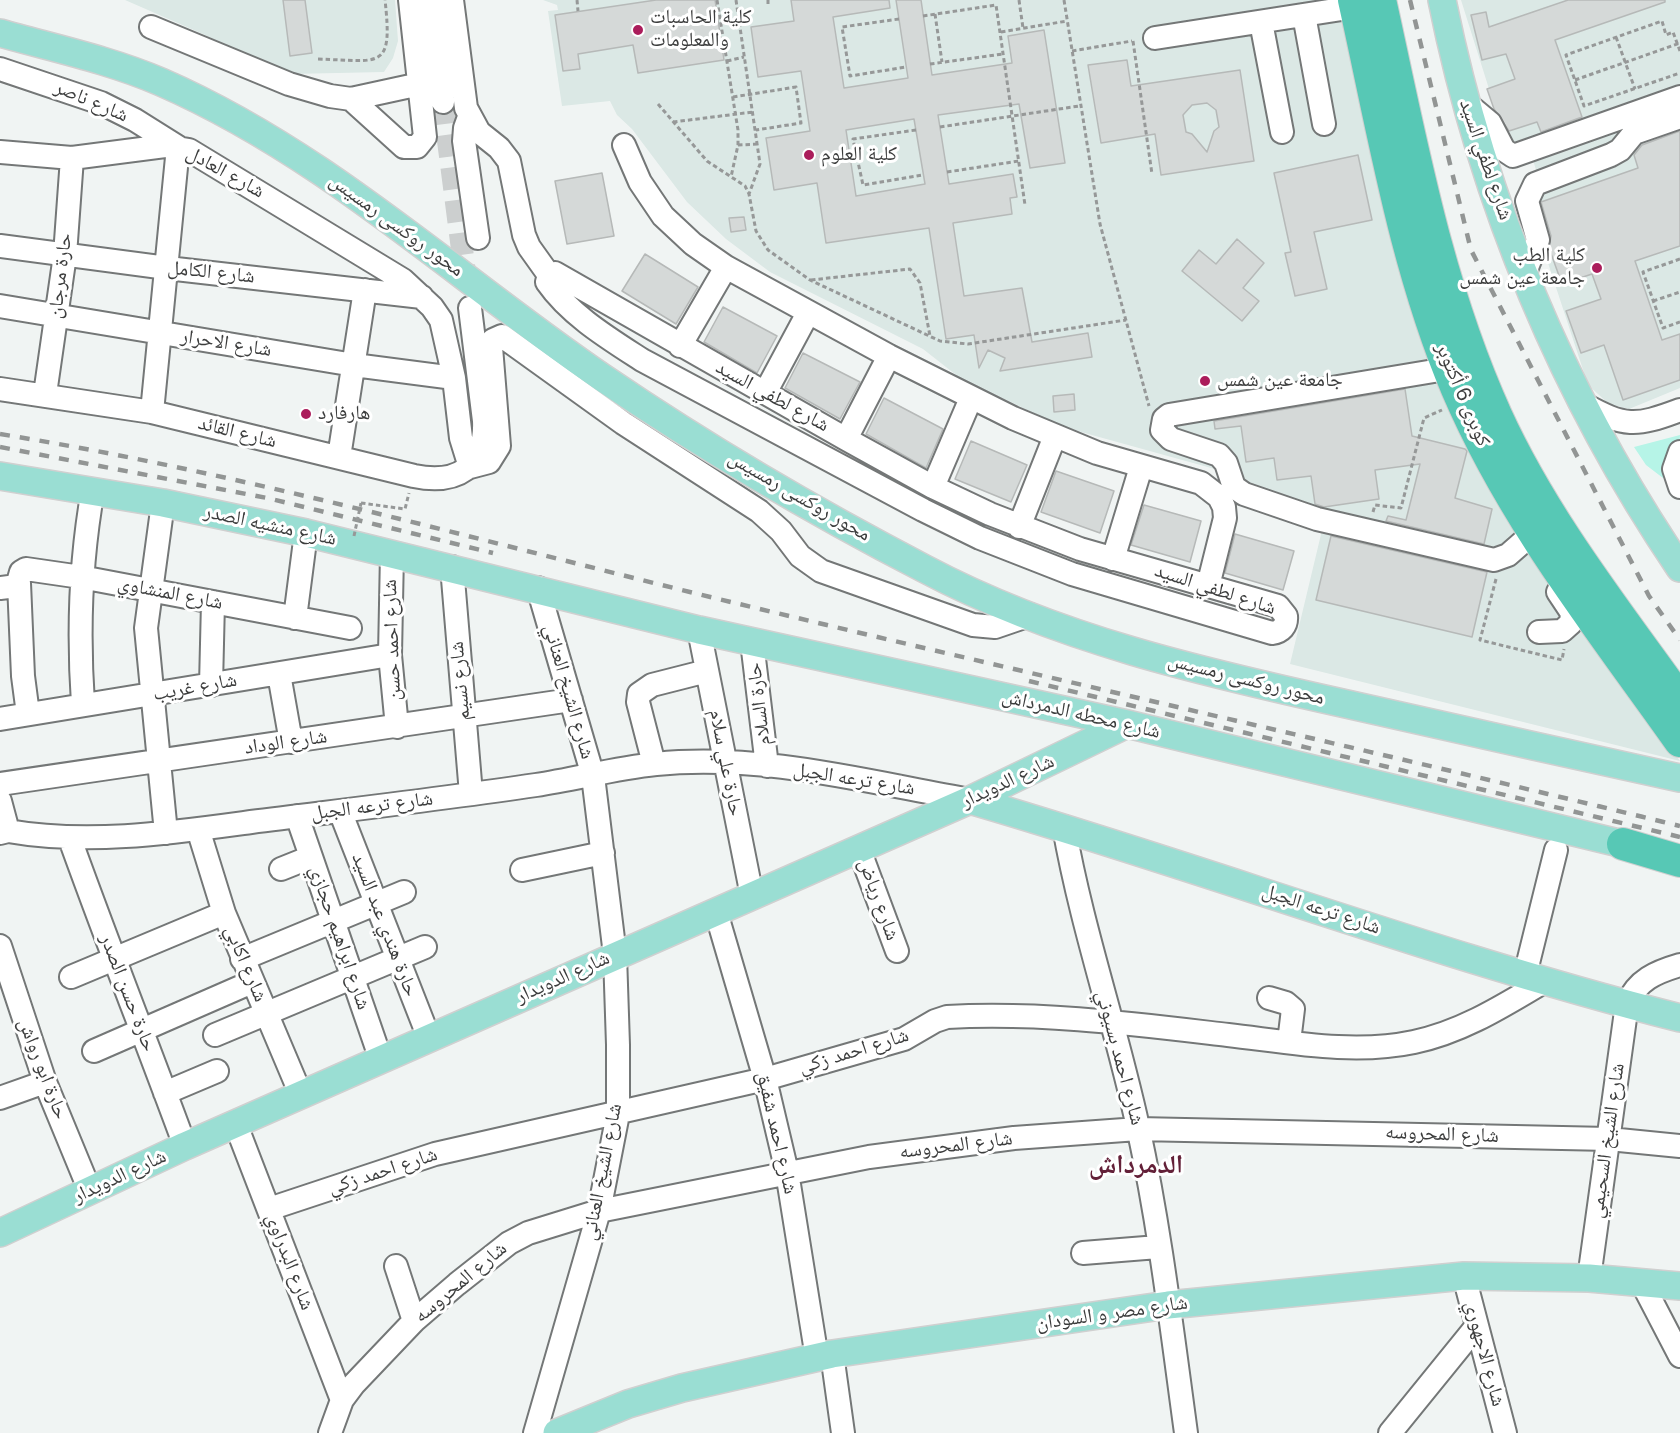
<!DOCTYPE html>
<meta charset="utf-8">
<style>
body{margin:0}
canvas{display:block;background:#f0f4f3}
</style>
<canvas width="1680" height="1433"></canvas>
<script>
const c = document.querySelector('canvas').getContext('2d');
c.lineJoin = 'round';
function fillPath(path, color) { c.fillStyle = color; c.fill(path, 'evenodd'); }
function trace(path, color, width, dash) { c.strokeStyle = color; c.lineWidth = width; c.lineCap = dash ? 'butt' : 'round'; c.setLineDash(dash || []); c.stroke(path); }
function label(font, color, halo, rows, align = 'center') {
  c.font = font + ' Poppins,"Noto Naskh Arabic",sans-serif'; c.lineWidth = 6; c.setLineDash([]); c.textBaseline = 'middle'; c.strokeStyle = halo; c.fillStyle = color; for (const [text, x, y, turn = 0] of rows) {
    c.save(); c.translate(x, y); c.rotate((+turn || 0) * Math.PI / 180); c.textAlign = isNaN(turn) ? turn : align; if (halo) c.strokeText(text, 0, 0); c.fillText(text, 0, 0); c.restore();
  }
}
const built = new Path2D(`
 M125,0H395L398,41L393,58L384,72L291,74L279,71L203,34Z
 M543,0H1343L1534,556L1680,761L1290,664L1323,526L1222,471L1063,427L960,378L923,349L770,272L726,239L687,202L632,129L617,115L610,101L562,106L548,11L558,10L557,5Z
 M1461,0H1680V388L1629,409L1609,404L1588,385L1530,208L1542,190L1527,140L1507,146Z`);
const green = new Path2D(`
 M1680,435C1680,451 1665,461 1663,478L1646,465L1634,447Z`);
const building = new Path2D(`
 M283,0H305L312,53L290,56Z
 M656,0H715L724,60L638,73L633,45L578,54L580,69L563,71L555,15Z
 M791,0H889L890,8L833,17L844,88L908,78L896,0H921L932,75L1012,63L1008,36L1044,30L1065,163L1030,168L1019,104L938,115L949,184L1013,174L1017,197L1010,198L1012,214L953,223L964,296L1022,288L1032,342L1088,333L1092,357L1000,371L1005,358L988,350L979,368L974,335L946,339L929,228L826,243L817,183L774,190L766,138L810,131L801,71L758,77L751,27L794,21ZM914,119L925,184L856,196L846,130Z
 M1568,0H1665V2L1555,40L1582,117L1541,132L1537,122L1509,131L1494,109L1487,89L1515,79L1506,54L1482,60L1471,15L1486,12L1489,27Z
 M1127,60L1131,86L1240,70L1254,161L1161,175L1155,134L1101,143L1088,65ZM1207,103L1216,110L1219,127L1214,131L1207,152L1192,134L1186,132L1183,115L1192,105Z
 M1680,131V246L1635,261L1662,340L1680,334V380L1623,400L1604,345L1581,353L1566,311L1601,299L1592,274L1562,284L1549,248L1551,236L1541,202L1638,168L1634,155L1642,145Z
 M1358,155L1372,220L1314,232L1327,289L1295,296L1285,253L1291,252L1274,173Z
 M602,173L614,236L567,244L555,181Z
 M744,217L746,230L731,232L729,218Z
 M1237,239L1264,263L1243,288L1259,301L1242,321L1182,271L1199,250L1216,264Z
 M645,254L698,287L676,324L622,291Z
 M723,307L777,336L757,373L704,342Z
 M803,353L860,382L840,419L785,388Z
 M1405,389L1412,436L1465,449L1467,451L1455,498L1492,509L1484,544L1386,521L1388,516L1406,520L1420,464L1375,470L1379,499L1324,507L1315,504L1311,476L1277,480L1274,458L1246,462L1241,426L1215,429L1214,421Z
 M1074,394L1075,410L1054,412L1053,396Z
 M884,398L943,429L926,468L866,434Z
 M971,441L1027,465L1011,502L955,479Z
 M1056,471L1114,491L1100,533L1041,512Z
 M1144,505L1201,521L1190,562L1131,545Z
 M1235,534L1294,551L1283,590L1225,573Z
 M1331,536L1487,572L1472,637L1316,600Z`);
const minorTunnel = new Path2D(`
 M443,102L467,288`);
const path = new Path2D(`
 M577,0L578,11
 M717,0L738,130V145L731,177
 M736,0L760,164L749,194
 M768,0V4
 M1019,0L1023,28
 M1064,0L1100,224L1149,406
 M935,14L942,62
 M923,16L996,5L1025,205
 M899,19L842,27L850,76L906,67
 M1001,32L1067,21
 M1616,37L1635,89
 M1133,41L1152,174
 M1072,51L1132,41
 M1680,51L1673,32L1666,35L1662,21L1566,55L1584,106L1680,73
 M318,59C381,61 393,71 385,0
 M727,61L744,57
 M930,64L1003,54
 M1575,80L1680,43
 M733,97L796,87L801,123L756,130
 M658,104L707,161L745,186L749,194L756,231L768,250L810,280L940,341L968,344L1126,320
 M673,122L753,112
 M940,127L1079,106
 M916,130L853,139L863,185L923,175
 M738,145L759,144
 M947,172L1019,161
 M1680,259L1643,272L1663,328L1680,322
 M811,280L910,269L920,283L930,336
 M1653,301L1680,292
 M361,503L405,509L409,493
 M1373,512L1375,505L1401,508L1424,418L1442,410
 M1496,579L1480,640L1562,660L1564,649`);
const minor = new Path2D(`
 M430,0L443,102
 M452,0L466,108L479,132L499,148L509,161L524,235L529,247L549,275
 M1304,15L1324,124
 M1261,22L1282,132
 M151,27L289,84L330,96L351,99L420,84
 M1155,38L1342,9
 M0,69L101,103L135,120L178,147L152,412
 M351,99L404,147H417L425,137L410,0
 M1466,103L1490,123L1504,150L1513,156L1680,97
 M469,117L465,128L464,141L478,238
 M624,145L640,182L663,216L693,244L726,267L889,356L1013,418L1097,453L1201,483L1219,497L1224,507L1225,518L1208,586
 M0,152L72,158L165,146L189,150L403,280L432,307L441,320L454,378L461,438L470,467
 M0,246L167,268L422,297
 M555,273L846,439L933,487L990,514L1080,549L1278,606L1286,616C1287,626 1281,632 1272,633L1072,574L980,538L923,510L642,360C608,338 570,315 547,282L549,275Z
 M1524,275L1538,240L1527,201L1535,184L1611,155L1620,150L1634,133L1680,117
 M0,306L354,365L454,378
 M680,346L726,267
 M1434,371L1169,415L1164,419L1162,430L1171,439L1219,455L1226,463L1234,487L1244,494L1317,519L1494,560L1508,555L1524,541
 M0,389L152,412L414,476C457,485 486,467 484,421L470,308
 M765,393L808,313
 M45,394L65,255L72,158
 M1583,404C1625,427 1635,427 1680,410
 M846,439L889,356
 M1680,452L1674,469L1680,487
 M339,457L365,290
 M470,467L489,462L499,446L491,347L493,340L502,336L623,423L759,511L781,531L800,556L821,571L973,625L995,627L1030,615
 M933,487L971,398
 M163,503L146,628L166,833
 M1019,527L1055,436
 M392,553L390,655L397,727
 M1113,559L1141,467
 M452,567L471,794
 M19,583L23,676L28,714
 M0,588L17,586L21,572L26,569L81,577L350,628
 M295,618L306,533
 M699,630L752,896
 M1539,632L1562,631L1571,623L1572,613L1558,592
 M752,642L767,766
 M279,674L291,742
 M211,685L213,602
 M83,704C78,631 80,562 93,490
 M0,719L390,655
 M654,764L638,702L639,694L652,685L707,671
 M0,784L571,700
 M0,801L8,831
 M340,811L429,1038
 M297,816L381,1060
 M1064,827C1082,929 1116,1026 1138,1127C1160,1228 1172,1331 1186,1433
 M198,829L224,913L301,1095
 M0,833L8,831C88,845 170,833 251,822C346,810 441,799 536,785C576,779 616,768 656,764C760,753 868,782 970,800
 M70,839C107,942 147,1043 185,1146
 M859,849L897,951
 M281,869L311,857
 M522,870L603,853
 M716,912L765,1079L787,1172L817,1358
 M0,946L45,1082L90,1191
 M242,959L404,892
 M1525,975L1556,850
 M71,977L224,913
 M1269,998L1286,1003L1293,1009L1289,1042
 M215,1035L425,947
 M94,1051L252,982
 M165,1093L217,1071
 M0,1098L45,1082
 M236,1125L342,1400
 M269,1209L435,1154L765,1079L904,1039L935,1021L947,1017C1042,1012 1134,1024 1228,1035C1289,1042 1353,1055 1414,1042C1462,1032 1503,1006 1545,981
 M1083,1253L1158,1247
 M396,1266L414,1321
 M1464,1276L1505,1433
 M1589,1278L1627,1004C1637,980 1656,972 1680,965
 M1642,1283L1680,1356
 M832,1354L843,1433
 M330,1433L342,1400L354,1384L414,1321L457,1284L509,1243L528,1233L599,1211L869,1157L1014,1138L1138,1129L1609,1139L1680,1146
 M535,1433L599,1211L618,1114V1045L615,955L593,776L538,588
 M1390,1433L1476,1327`);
const major = new Path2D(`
 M1442,0C1483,203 1564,397 1680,568
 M0,33C53,48 110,60 161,82C326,154 456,278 603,378C706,448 815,512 925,569C1057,639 1206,673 1351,705C1461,730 1570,754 1680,778
 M0,476L163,503L306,533L699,630L1127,724L1623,844
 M970,800C1207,869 1440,957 1680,1018
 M0,1233L185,1146L970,800L1127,724
 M557,1433L628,1404L682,1388L832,1354L1168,1305L1464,1276L1589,1278L1680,1286`);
const highway = new Path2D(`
 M1354,0C1383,130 1405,266 1457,389C1512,518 1600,628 1680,741
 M1380,0C1411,140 1436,283 1496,415C1543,518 1614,608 1680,700
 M1623,844L1680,861`);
const rail = new Path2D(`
 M1410,0L1471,250L1649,596L1680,640
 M0,434C248,474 491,544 735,603C1050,679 1366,749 1680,826
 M0,447L267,498L493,553
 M1029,681L1680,837`);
const pathBridge = new Path2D(`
 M354,536L361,503`);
const markers = [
 [638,30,6,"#ab1d5b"],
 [809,155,6,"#ab1d5b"],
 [1597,268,6,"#ab1d5b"],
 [1205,381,6,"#ab1d5b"],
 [306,414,6,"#ab1d5b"]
];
const poiNames = [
 ["كلية الحاسبات",650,18],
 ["والمعلومات",650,41],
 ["كلية العلوم",821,155],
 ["كلية الطب",1585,256,"right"],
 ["جامعة عين شمس",1585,279,"right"],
 ["جامعة عين شمس",1217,381],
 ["هارفارد",318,414]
];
const streetNames = [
 ["شارع ناصر",91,102,23],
 ["شارع لطفي السيد",1485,160,71],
 ["شارع العادل",225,173,29],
 ["محور روكسى رمسيس",396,226,36],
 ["شارع الكامل",211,273,6],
 ["حارة مرجان",61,276,-83],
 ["شارع الاحرار",226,344,9],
 ["كوبرى 6 أكتوبر",1462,395,67],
 ["شارع لطفي السيد",772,397,29],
 ["شارع القائد",237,433,14],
 ["محور روكسى رمسيس",799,497,30],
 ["شارع منشيه الصدر",270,526,12],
 ["شارع لطفي السيد",1215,590,18],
 ["شارع المنشاوي",170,594,11],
 ["شارع احمد حسن",393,640,-92],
 ["محور روكسى رمسيس",1246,680,14],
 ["شارع نسيم",461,681,-95],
 ["شارع غريب",195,688,-10],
 ["شارع الشيخ العناني",568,692,74],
 ["حارة السلام",760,704,-97],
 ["شارع محطه الدمرداش",1081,715,13],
 ["شارع الوداد",286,743,-8],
 ["حارة علي سلام",725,763,79],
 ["شارع ترعه الجبل",854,780,9],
 ["شارع الدويدار",1008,782,-25],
 ["شارع ترعه الجبل",372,807,-7],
 ["شارع رياض",878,900,70],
 ["شارع ترعه الجبل",1321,910,18],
 ["حارة هندي عبد السيد",384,925,69],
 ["شارع ابراهيم حجازي",339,938,71],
 ["شارع اكابي",245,964,67],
 ["شارع الدويدار",563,978,-24],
 ["حارة حسن الصدر",127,993,69],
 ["شارع احمد زكي",854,1052,-17],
 ["شارع احمد بسيوني",1119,1058,75],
 ["حارة ابو رواش",42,1069,69],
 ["شارع احمد شفيق",776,1133,77],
 ["شارع المحروسه",1442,1135,2],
 ["شارع الشيخ السحيمي",1608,1141,-82],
 ["شارع المحروسه",956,1146,-7],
 ["شارع احمد زكي",383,1172,-18],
 ["شارع الشيخ العناني",603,1172,-79],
 ["شارع الدويدار",120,1177,-25],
 ["شارع البدراوي",289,1262,69],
 ["شارع المحروسه",461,1283,-40],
 ["شارع مصر و السودان",1112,1314,-8],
 ["شارع الاجهوري",1484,1354,75]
];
const districtNames = [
 ["الدمرداش",1136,1166]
];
fillPath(built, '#dbe8e5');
fillPath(green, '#b6f4e7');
fillPath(building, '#d5d9d8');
trace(building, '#b6b9b8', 1.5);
trace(minorTunnel, '#cccfcf', 22, [22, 11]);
trace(minor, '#747777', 26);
trace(major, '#d0d0d0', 30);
trace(highway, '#d0d0d0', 34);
trace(path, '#969898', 3, [4.5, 3]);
trace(minor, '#fff', 22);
trace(major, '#9aded3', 27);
trace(highway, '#57c8b5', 32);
trace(rail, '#929594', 4.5, [10, 10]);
trace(pathBridge, '#969898', 3, [4.5, 3]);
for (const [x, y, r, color] of markers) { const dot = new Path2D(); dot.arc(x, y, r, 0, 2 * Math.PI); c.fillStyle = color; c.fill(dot); trace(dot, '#fff', 2); }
label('20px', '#3c3d3d', '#fff', poiNames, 'left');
label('20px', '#3c3d3d', '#fff', streetNames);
label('bold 26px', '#632038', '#fff', districtNames);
</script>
